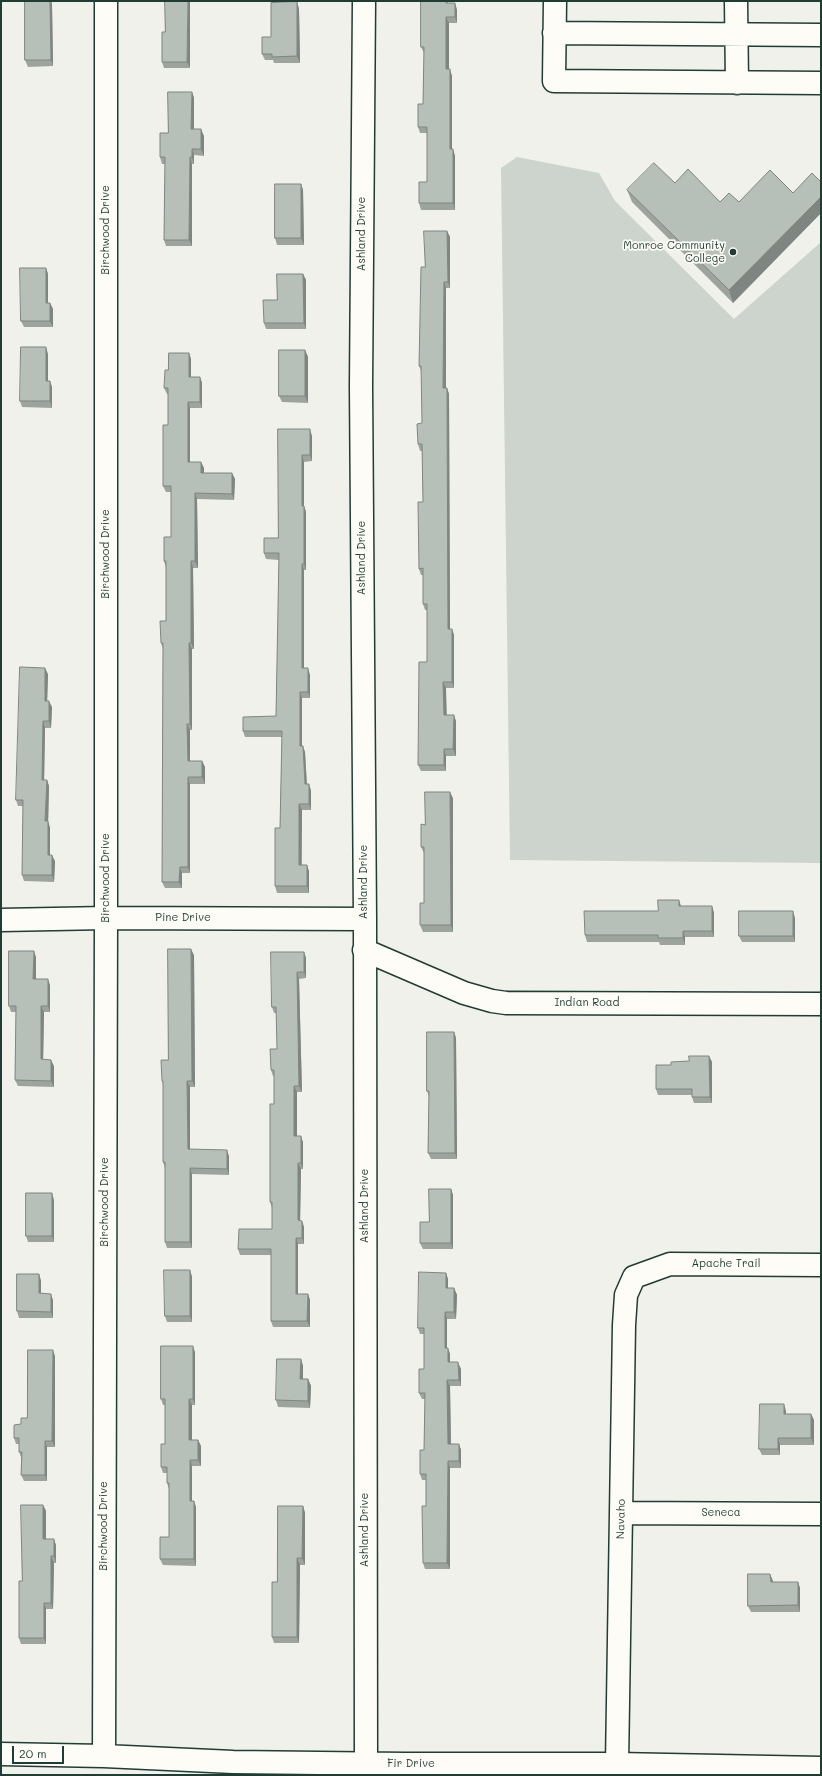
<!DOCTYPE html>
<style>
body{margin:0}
#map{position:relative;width:822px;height:1776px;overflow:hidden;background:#f0f1eb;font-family:Mali,sans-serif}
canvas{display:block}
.frame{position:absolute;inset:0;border:2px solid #1f3d34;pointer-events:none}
.scale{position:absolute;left:12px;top:1746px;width:52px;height:18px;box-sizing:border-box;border:2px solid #1f3d34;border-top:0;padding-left:5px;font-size:12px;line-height:14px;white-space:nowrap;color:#1f3d34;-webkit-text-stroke:3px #fdfcf7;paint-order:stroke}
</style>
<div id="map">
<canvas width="822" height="1776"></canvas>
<div class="frame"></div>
<div class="scale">20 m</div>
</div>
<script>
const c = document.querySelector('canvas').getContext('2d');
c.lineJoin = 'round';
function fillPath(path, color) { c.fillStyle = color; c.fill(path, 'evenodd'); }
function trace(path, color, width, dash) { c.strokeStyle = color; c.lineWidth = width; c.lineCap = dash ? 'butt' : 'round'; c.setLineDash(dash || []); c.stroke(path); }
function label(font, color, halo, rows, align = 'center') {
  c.font = font + ' Mali,sans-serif'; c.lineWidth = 3.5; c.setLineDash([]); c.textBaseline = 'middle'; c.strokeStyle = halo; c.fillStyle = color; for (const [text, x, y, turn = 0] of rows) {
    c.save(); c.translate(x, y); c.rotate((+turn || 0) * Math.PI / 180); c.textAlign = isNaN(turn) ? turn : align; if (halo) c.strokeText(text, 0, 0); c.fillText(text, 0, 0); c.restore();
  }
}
const green = new Path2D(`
 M517,157L599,173L615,201L734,319L821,242V863L510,860L501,168Z`);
const minor = new Path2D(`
 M364,1L361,386L365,919L366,1764
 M555,1L554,81L821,83
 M736,1L737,83
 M554,33L821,35
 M1,920L106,918L365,919
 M364,950L464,993L492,1001L506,1003L821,1004
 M621,1513L821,1514
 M1,1754L104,1756L233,1762L405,1764H617L821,1768
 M104,1756L106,918V1
 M617,1764L624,1325L626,1295L634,1277L670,1264L821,1265`);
const wall = new Path2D(`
 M25,1H51L52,4L53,66L28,67L25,60Z
 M165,1L190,68H164L162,62L165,32Z
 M421,1H448V3H455L457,10V23H449V69L452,76V149H453L455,156V210H421L419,203L427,182V133H420L418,127L423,104L424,53L421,47Z
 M297,2L299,9L300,63H274L273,60H265L262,54L271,37Z
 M192,92L194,98V129L204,136V156L194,155V164H192V246H166L164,240L165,164H162L160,157L168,133Z
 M821,182V213L733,303L632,202L627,190L675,183L720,202H739L793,193Z
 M301,184L303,190L304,245H277L275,238Z
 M447,231L450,237V288H446V388H447L449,394L450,629H452L454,635V688H446V715L456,721V756H446V771H421L418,765L427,662V610H425L423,604V575H421L419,569L423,502L422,451H420L418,444L422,423V373L419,366L425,267Z
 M46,268L48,274V303H50L53,309V327H24L21,321Z
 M303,274L306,280V329H266L264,323L277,300Z
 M305,350L308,357V403L282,402L279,396Z
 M189,353L191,359V377H200L202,383V408H190V462H201L204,468V473H232L235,479L234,500L197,499L198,568H193L194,649H192V730H190V761H202L205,767V784H190V873H182V888H165L162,882L163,649L161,643L166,621V568L164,561L171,537V492H166L163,486L168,425V394H167L164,388L168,370Z
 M48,354V381L52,387V408L22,407L20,401Z
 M278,429L312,436V461L304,462V506L306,512V570H304V668L310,675V698H302V746L305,752L307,784H309L311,791V810H302V865L309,871V893H277L275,886L280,828L282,737H245L243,731L276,716L279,560L266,559L264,553L278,538Z
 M48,674L47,701L52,707L51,728H45L44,780H47L49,786L48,821L50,828V855L55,861L54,882L24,881L22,875L23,806H18L16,800Z
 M453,798V932H423L420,925L424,903V853L421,847L425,825Z
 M681,906H712L714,913V937H685V945H660L659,942H587L585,935L658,911Z
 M795,918V942H742L739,936Z
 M304,952L306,958V978L299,979L302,1092H297V1136L303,1142V1169H301L300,1221H302L304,1227V1244H298V1294H308L310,1300V1327H273L271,1321V1255H240L238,1249L272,1229V1208L270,1202L274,1104V1076H273L271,1070L277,1049V1013H274L272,1007Z
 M194,955L195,1087H190V1150L229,1156V1175L192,1174V1248H167L165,1242V1168L163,1162V1085L162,1081L168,1060Z
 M36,957V979L50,985V1012H44L43,1060L54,1066V1087L18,1086L15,1080L16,1012H11L9,1006Z
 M454,1032L456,1038L457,1159H431L428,1153L429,1097L427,1091Z
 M709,1056L712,1062V1103H694L692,1097V1095H658L656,1089L671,1065L689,1061Z
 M451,1189L453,1195V1249H423L420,1243L429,1222Z
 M54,1200V1242H28L26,1236Z
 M190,1270L192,1277V1322H167L165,1316Z
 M446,1273L448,1279V1288H454L457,1295L456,1319H447V1348L450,1354V1362L461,1369V1386H450L451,1444H459L461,1450V1468H450V1569H425L423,1563L426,1506V1480H422L420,1474L424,1450L425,1399H422L419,1393L424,1369V1334H420L418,1328Z
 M39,1274L41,1281V1293L53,1300V1318H19L17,1311Z
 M195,1352V1405H192V1440H198L201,1446V1466H192V1501L196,1507V1566L163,1565L160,1559L169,1537V1489L167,1483V1473H163L161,1467L165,1444V1405H163L161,1399Z
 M55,1356V1447H47V1481H24L21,1475V1457L19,1452V1444H16L14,1438L21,1424L27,1418Z
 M301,1359L303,1366V1379H308L311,1386L310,1408L278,1407L276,1400Z
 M786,1411V1414H811L814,1420V1445H780V1455H762L759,1449Z
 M43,1505L46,1511V1539L56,1545V1563H54L53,1609H46V1644H21L19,1638L22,1581Z
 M303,1506L305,1513V1565H300L299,1643H274L272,1637L277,1582Z
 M770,1574L773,1582H798L800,1588V1612H751L748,1606Z`);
const shadedWall = new Path2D(`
 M50,1H51L52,4L53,66L51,60Z
 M188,1H190V68L187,62Z
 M297,2L299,9L300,63L297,56Z
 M455,3L457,10V23L455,17Z
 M446,17L449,23V75L446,69Z
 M450,69L452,76V156L450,149Z
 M192,92L194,98V135L191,129Z
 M201,129L204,136V156L201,149Z
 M192,149L194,155V164L192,157Z
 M453,149L455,156V210L453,203Z
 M190,157L192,164V246L189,240Z
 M301,184L303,190L304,245L301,238Z
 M821,197V213L733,303L729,290Z
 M447,231L450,237V288L448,282Z
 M46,268L48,274V309L46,303Z
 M303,274L306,280V329L304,323Z
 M444,282L446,288V394L443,388Z
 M50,303L53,309V327L50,321Z
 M46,347L48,354V387L46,381Z
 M305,350L308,357V403L305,396Z
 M189,353L191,359V383L189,377Z
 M200,377L202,383V408L200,402Z
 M50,381L52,387V408L50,401Z
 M447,388L449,394L450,635L448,629Z
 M188,402L190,408V468L188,462Z
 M310,429L312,436V461L310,455Z
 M302,455L304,462V506L306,512V570L304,564L302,506Z
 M201,462L204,468V479L201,473Z
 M232,473L235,479L234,500L232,494Z
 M195,493L197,499L198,568L195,561Z
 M191,561L193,568L194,649L191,643Z
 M302,564L304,570V675L302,668Z
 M452,629L454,635V688L452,682Z
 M189,643L192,649V730L190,724Z
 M45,668L48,674L47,707L45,701Z
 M308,668L310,675V698L308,692Z
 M443,682L446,688L447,721L444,715Z
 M300,692L302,698V752L300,746Z
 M49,701L52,707L51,728L49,721Z
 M454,715L456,721V756L453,749Z
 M43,721L45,728L44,786L42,780Z
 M187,724L190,730V767L188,761Z
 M303,746L305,752L307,790L305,784Z
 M444,749L446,756V771L444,765Z
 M202,761L205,767V784L202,777Z
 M188,777L190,784V873L188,867Z
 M47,780L49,786L48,828L45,821Z
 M309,784L311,791V810L309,804Z
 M450,792L453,798V932L451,925Z
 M299,804L302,810L301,871L299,865Z
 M48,821L50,828V861L48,855Z
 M52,855L55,861L54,882L52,875Z
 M307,865L309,871V893L307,886Z
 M180,867L182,873V888L179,882Z
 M679,900L681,906V913L679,906Z
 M712,906L714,913V937L712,931Z
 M793,911L795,918V942L793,936Z
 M683,931L685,937V945L683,938Z
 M191,949L194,955L195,1087L192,1081Z
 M34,951L36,957V985L33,979Z
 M304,952L306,958V978L304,972Z
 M297,972L299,979L302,1092L299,1086Z
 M48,979L50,985V1012L48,1006Z
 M41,1006L44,1012L43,1066L41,1059Z
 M454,1032L456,1038L457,1159L455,1153Z
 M709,1056L712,1062V1103L710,1097Z
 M51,1060L54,1066V1087L51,1081Z
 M187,1081L190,1087V1156L188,1149Z
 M294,1086L297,1092V1142L294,1136Z
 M301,1136L303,1142V1169L301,1163Z
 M227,1150L229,1156V1175L227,1169Z
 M298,1163L301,1169L300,1227L298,1220Z
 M190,1168L192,1174V1248L190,1242Z
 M451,1189L453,1195V1249L451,1243Z
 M52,1193L54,1200V1242L52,1236Z
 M302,1221L304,1227V1244L302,1238Z
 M296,1238L298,1244V1300L296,1294Z
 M190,1270L192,1277V1322L190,1316Z
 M446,1273L448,1279V1294L446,1288Z
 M39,1274L41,1281V1300L39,1293Z
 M454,1288L457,1295L456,1319L454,1312Z
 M51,1294L53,1300V1318L51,1312Z
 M308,1294L310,1300V1327L307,1321Z
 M445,1312L447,1319V1354L445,1348Z
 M193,1346L195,1352V1405L193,1399Z
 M448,1348L450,1354V1369L448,1362Z
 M53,1350L55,1356V1447L52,1441Z
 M301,1359L303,1366V1386L300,1379Z
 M458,1362L461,1369V1386L459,1380Z
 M308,1379L311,1386L310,1408L308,1401Z
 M447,1380L450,1386L451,1450L448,1444Z
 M189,1399L192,1405V1447L189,1440Z
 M784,1404L786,1411V1420L784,1414Z
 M811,1414L814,1420V1445L811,1438Z
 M778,1438L780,1445V1455L778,1449Z
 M198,1440L201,1446V1466L198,1460Z
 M45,1441L47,1447V1481L45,1475Z
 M459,1444L461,1450V1468L459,1461Z
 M190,1460L192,1466V1507L190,1501Z
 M448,1461L450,1468V1569L447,1563Z
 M194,1501L196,1507V1566L194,1559Z
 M43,1505L46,1511V1546L43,1539Z
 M303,1506L305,1513V1565L302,1558Z
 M54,1539L56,1545V1563L54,1556Z
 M51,1556L54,1563L53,1609L51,1603Z
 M297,1558L300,1565L299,1643L297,1637Z
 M770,1574L773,1581V1588L771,1582Z
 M798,1582L800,1588V1612L798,1605Z
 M44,1603L46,1609V1644L44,1638Z`);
const building = new Path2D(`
 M25,1H50L51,60H25Z
 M165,1H188L187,62H162V32H165Z
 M421,1H446V3H455V17H446V69H450V149H453V203H419V182H427V127H418V104H423L424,47H421Z
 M297,2V56L272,57V54H262V37H271V3Z
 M168,92H192L191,129H201V149H192V157H190L189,240H164L165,157H160V133H168Z
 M654,163L675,183L688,169L720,202L729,193L739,202L770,170L793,193L812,173L821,182V197L729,290L627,190Z
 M275,184H301V238H275Z
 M424,231H447L448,282H444L443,388H447L448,629H452V682H443L444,715H454L453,749H444V765H418L419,662H427V604H423V568L419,569L418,502H423L422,444H418L417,424L422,423L421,366H419L421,267H425Z
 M20,268H46V303H50V321H21Z
 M277,274H303L304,323H264L263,300H277Z
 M21,347H46V381H50V401H20Z
 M279,350H305V396H279Z
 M169,353H189V377H200V402H188V462H201V473H232V494L195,493V561H191V643H189L190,724H187L188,761H202V777H188V867H180L179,882H162L163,643H161L160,621H166V561H164V537H171V486H163V425H168V388H164L165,370H168Z
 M278,429H310V455H302V506H304V564H302V668H308V692H300V746H303L305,784H309V804H299V865H307V886H275V828H280L282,731H243V717L276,716L279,553H264V538H278Z
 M20,667L45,668V701H49V721H43L42,780H47L45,821H48V855H52V875H22L23,800H16Z
 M425,792H450L451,925H420V903H424V847H421V824L425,825Z
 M658,900H679V906H712V931H683V938H658V935H585L584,911H658Z
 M739,911H793V936H739Z
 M168,949H191L192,1081H187L188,1149L227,1150V1169L190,1168V1242H165V1162H163V1081H162L161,1060H168Z
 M9,951H34L33,979H48V1006H41V1059L51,1060V1081L15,1080L16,1006H9Z
 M271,952H304V972H297L299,1086H294V1136H301V1163H298V1220L302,1221V1238H296V1294H308L307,1321H271V1249H238L239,1229H272V1202H270V1104H274V1070H271L270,1049H277L276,1007H272Z
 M427,1032H454L455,1153H428L429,1091H427Z
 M689,1056H709L710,1097H692V1089H656V1065H671V1062L689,1061Z
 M429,1189H451V1243H420V1222H429Z
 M26,1193H52V1236H26Z
 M164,1270H190V1316H165Z
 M419,1272L446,1273V1288H454V1312H445V1348H448V1362H458L459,1380H447L448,1444H459V1461H448L447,1563H423L422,1506H426V1474H420V1450H424L425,1393H419V1369H424V1328H418Z
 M17,1274H39V1293L51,1294V1312L17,1311Z
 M161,1346H193V1399H189V1440H198V1460H190V1501H194V1559H160V1537H169V1483H167V1467H161V1444H165V1399H161Z
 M28,1350H53L52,1441H45V1475H21L22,1452H19V1438H14V1425L21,1424V1418H27Z
 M277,1359H301L300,1379H308V1401L276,1400Z
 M760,1404H784V1414H811V1438H778V1449H759Z
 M21,1505H43V1539H54V1556H51V1603H44V1638H19V1581H22Z
 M278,1506H303L302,1558H297V1637H272V1582H277Z
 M748,1574H770L771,1582H798V1605L748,1606Z`);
const markers = [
 [733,252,4,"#1f3d34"]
];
const streetNames = [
 ["Birchwood Drive",106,230,-90],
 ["Ashland Drive",362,234,-90],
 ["Birchwood Drive",106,554,-90],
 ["Ashland Drive",362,558,-90],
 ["Birchwood Drive",106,878,-90],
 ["Ashland Drive",364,882,-90],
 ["Pine Drive",183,918],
 ["Indian Road",587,1003],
 ["Birchwood Drive",105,1202,-90],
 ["Ashland Drive",365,1206,-90],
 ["Apache Trail",726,1264],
 ["Seneca",721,1513],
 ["Navaho",621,1519,-89],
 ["Birchwood Drive",104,1526,-90],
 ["Ashland Drive",365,1530,-90],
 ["Fir Drive",411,1764]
];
const poiNames = [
 ["Monroe Community",725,246],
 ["College",725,259]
];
fillPath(green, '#cdd3cd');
trace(minor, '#1f3d34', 25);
trace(minor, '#fdfcf7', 22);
fillPath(wall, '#9da49e');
fillPath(shadedWall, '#7f8681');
fillPath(building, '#b6bfb8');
trace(building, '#7f8681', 1);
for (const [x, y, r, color] of markers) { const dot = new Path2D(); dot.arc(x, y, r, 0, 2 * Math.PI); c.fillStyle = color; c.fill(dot); trace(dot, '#fdfcf7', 1.5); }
label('11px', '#1f3d34', '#fdfcf7', streetNames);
label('11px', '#1f3d34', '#fdfcf7', poiNames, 'right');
</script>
